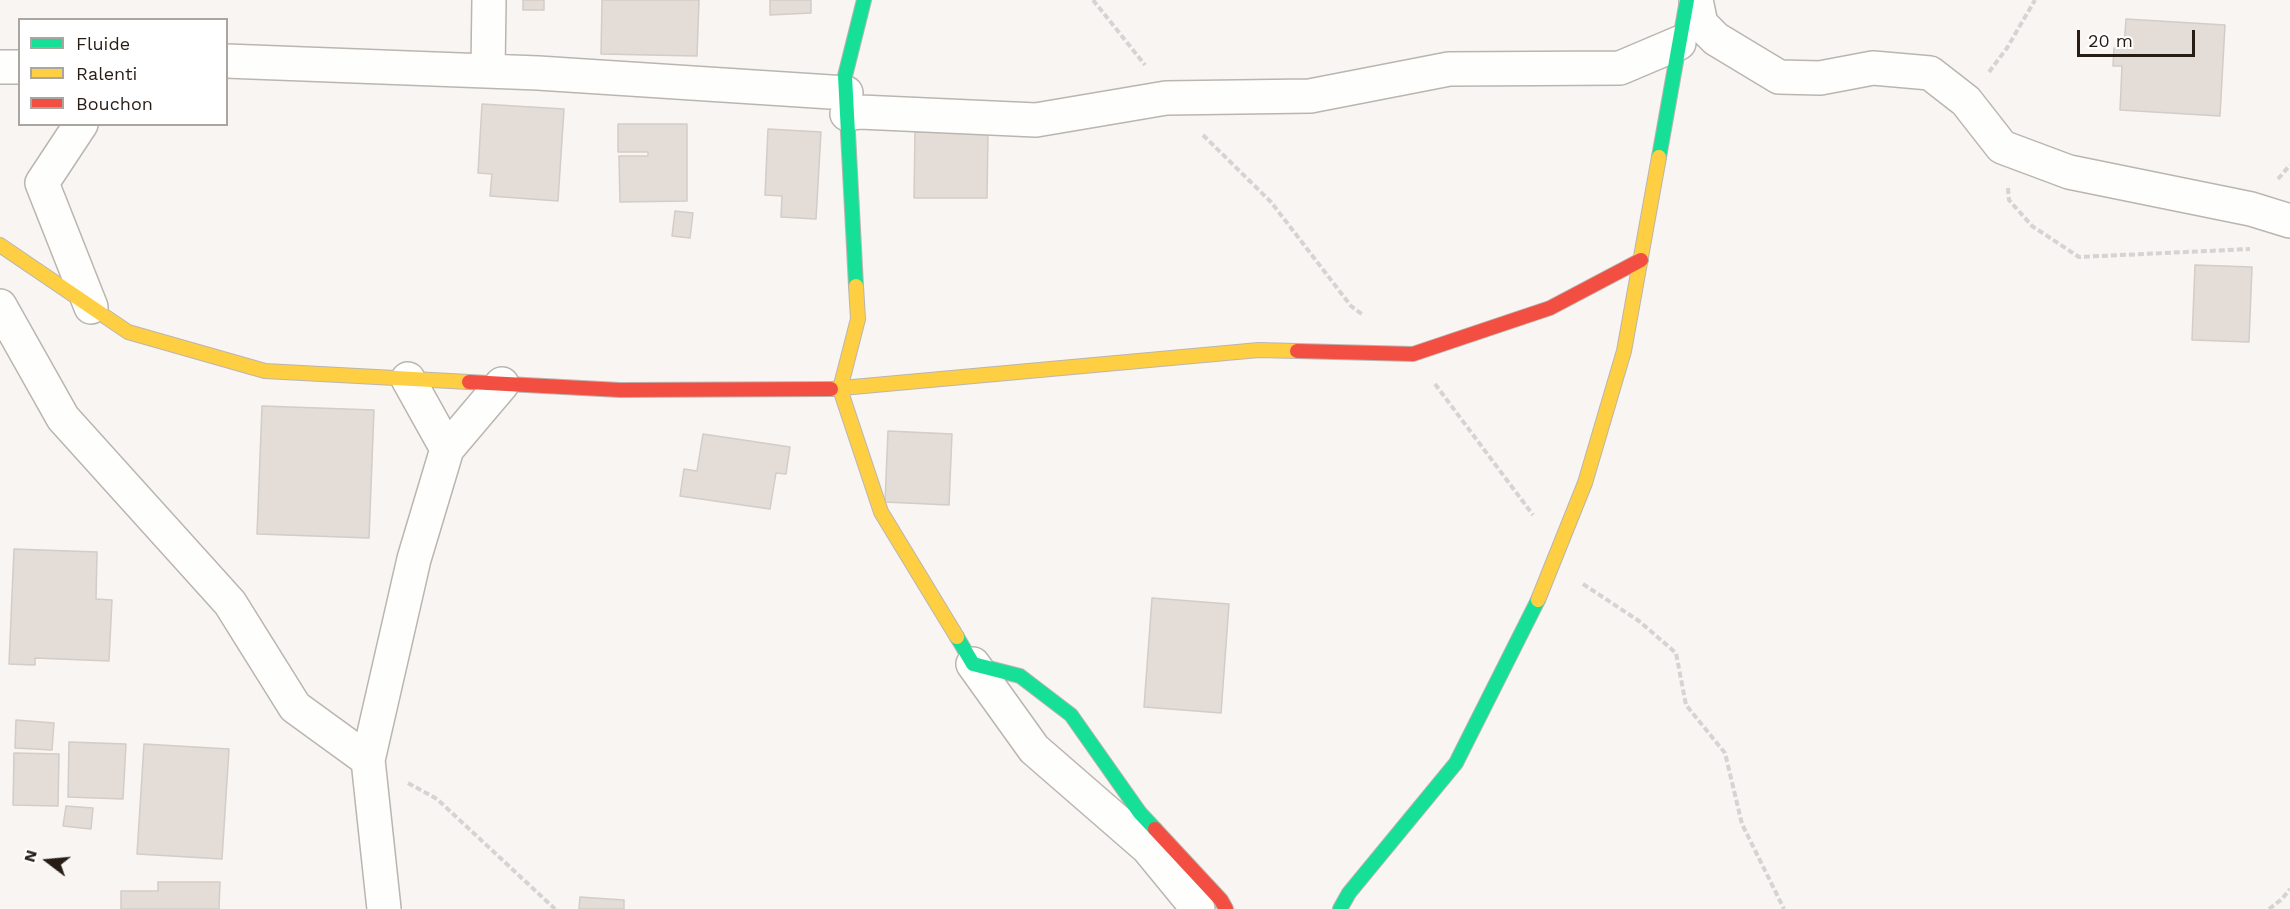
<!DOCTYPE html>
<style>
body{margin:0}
#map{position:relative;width:2290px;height:909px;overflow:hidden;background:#f8f5f2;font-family:"Work Sans",sans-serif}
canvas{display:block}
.legend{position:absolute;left:18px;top:18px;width:210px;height:108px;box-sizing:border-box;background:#fff;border:2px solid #a9a5a1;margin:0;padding:8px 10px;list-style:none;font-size:18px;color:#271d15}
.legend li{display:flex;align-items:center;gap:12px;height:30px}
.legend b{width:30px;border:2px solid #a9a5a1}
.north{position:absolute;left:18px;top:831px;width:60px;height:60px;-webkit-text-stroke:4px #fff;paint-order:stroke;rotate:286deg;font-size:16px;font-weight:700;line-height:24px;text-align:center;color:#271d15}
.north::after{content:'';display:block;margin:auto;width:21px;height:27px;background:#271d15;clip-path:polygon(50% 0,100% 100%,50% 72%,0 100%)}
.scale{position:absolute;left:2077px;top:30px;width:118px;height:27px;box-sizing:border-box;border:3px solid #271d15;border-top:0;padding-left:8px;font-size:18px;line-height:21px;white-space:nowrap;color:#271d15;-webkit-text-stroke:4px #fff;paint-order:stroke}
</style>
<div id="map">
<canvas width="2290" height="909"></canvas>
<ul class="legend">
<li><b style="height:8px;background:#16e098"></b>Fluide</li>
<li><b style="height:8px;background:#ffcf43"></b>Ralenti</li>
<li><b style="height:8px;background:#f24e42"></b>Bouchon</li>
</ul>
<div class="north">N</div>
<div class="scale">20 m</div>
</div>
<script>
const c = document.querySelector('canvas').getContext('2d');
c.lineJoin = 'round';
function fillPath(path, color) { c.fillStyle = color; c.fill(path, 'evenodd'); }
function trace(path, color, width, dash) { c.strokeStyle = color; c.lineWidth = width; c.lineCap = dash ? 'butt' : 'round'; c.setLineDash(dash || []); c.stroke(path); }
const building = new Path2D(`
 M523,0H544V10H523Z
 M602,0H699L697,56L601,54Z
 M770,0H811V13L770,15Z
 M2126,19L2225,25L2220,116L2120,110L2122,66H2113L2114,48H2124Z
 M482,104L564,109L558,201L490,196L492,174L478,173Z
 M618,124H687V201L620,202L619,156H648V152H618Z
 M768,129L821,132L816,219L781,217L782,196L765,195Z
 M915,132H988L987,198H914Z
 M675,211L693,213L690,238L672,236Z
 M2195,265L2252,267L2249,342L2192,340Z
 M262,406L374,410L369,538L257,534Z
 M888,431L952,434L949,505L885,502Z
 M703,434L790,447L786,474L776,473L770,509L680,496L684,469L697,471Z
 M14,549L97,552L96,599L112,600L109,661L35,658V665L9,664Z
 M1152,598L1229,604L1221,713L1144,707Z
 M16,720L54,723L52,750L15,748Z
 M69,742L126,744L123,799L68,797Z
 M144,744L229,749L222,859L137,854Z
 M14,753L59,754L58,806L13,805Z
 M66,806L93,808L91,829L63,826Z
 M158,882H220L219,909H121V891H158Z
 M580,897L624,900V909H579Z`);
const path = new Path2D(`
 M1093,0L1145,65
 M1989,72L2007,48L2035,0
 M1203,135L1271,202L1351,306L1363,315
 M2278,179L2290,165
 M2008,188L2009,200L2032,226L2079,257L2250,249
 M1435,384L1533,515
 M1583,584L1639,621L1676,653L1686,705L1725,753L1742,824L1784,909
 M408,783L437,799L555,909
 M2269,909L2282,899L2290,889`);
const street = new Path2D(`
 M1696,0L1701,24L1716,39L1779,77L1820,78L1873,68L1930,73L1966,101L2002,147L2069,172L2251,209L2290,221
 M226,61L538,73L846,93
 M0,67H20
 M488,71L489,0
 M847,114L860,112L1036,120L1166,98L1310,96L1449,69L1620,68L1679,43
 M81,124L42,183L91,307
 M0,306L63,418L230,603L295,707L368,760
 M408,379L447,449
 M973,664L1034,749L1148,848L1198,909
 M384,909L368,760L414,559L447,449L502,384`);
const fast = new Path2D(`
 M1659,157L1687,0
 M856,286L845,76L864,0
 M957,637L973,664L1020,676L1071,715L1140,813L1155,829
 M1340,909L1349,893L1456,763L1538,600`);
const slow = new Path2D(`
 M0,245L128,332L265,371L469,382
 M856,286L858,319L840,389L881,512L957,637
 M831,389L1259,350L1297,351
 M1538,600L1585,483L1624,351L1659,157`);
const jam = new Path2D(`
 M1297,351L1413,354L1550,308L1641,260
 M469,382L620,390L831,389
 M1155,829L1221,900L1226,909`);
fillPath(building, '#e4ddd7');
trace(building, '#d3ccc7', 1.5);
trace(street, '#bbb5af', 36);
trace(fast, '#bbb5af', 16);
trace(slow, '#bbb5af', 16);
trace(jam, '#bbb5af', 16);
trace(path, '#d5d4d3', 4, [6, 3]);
trace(street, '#fefefd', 33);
trace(fast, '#16e098', 14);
trace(slow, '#ffcf43', 14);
trace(jam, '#f24e42', 14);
</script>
